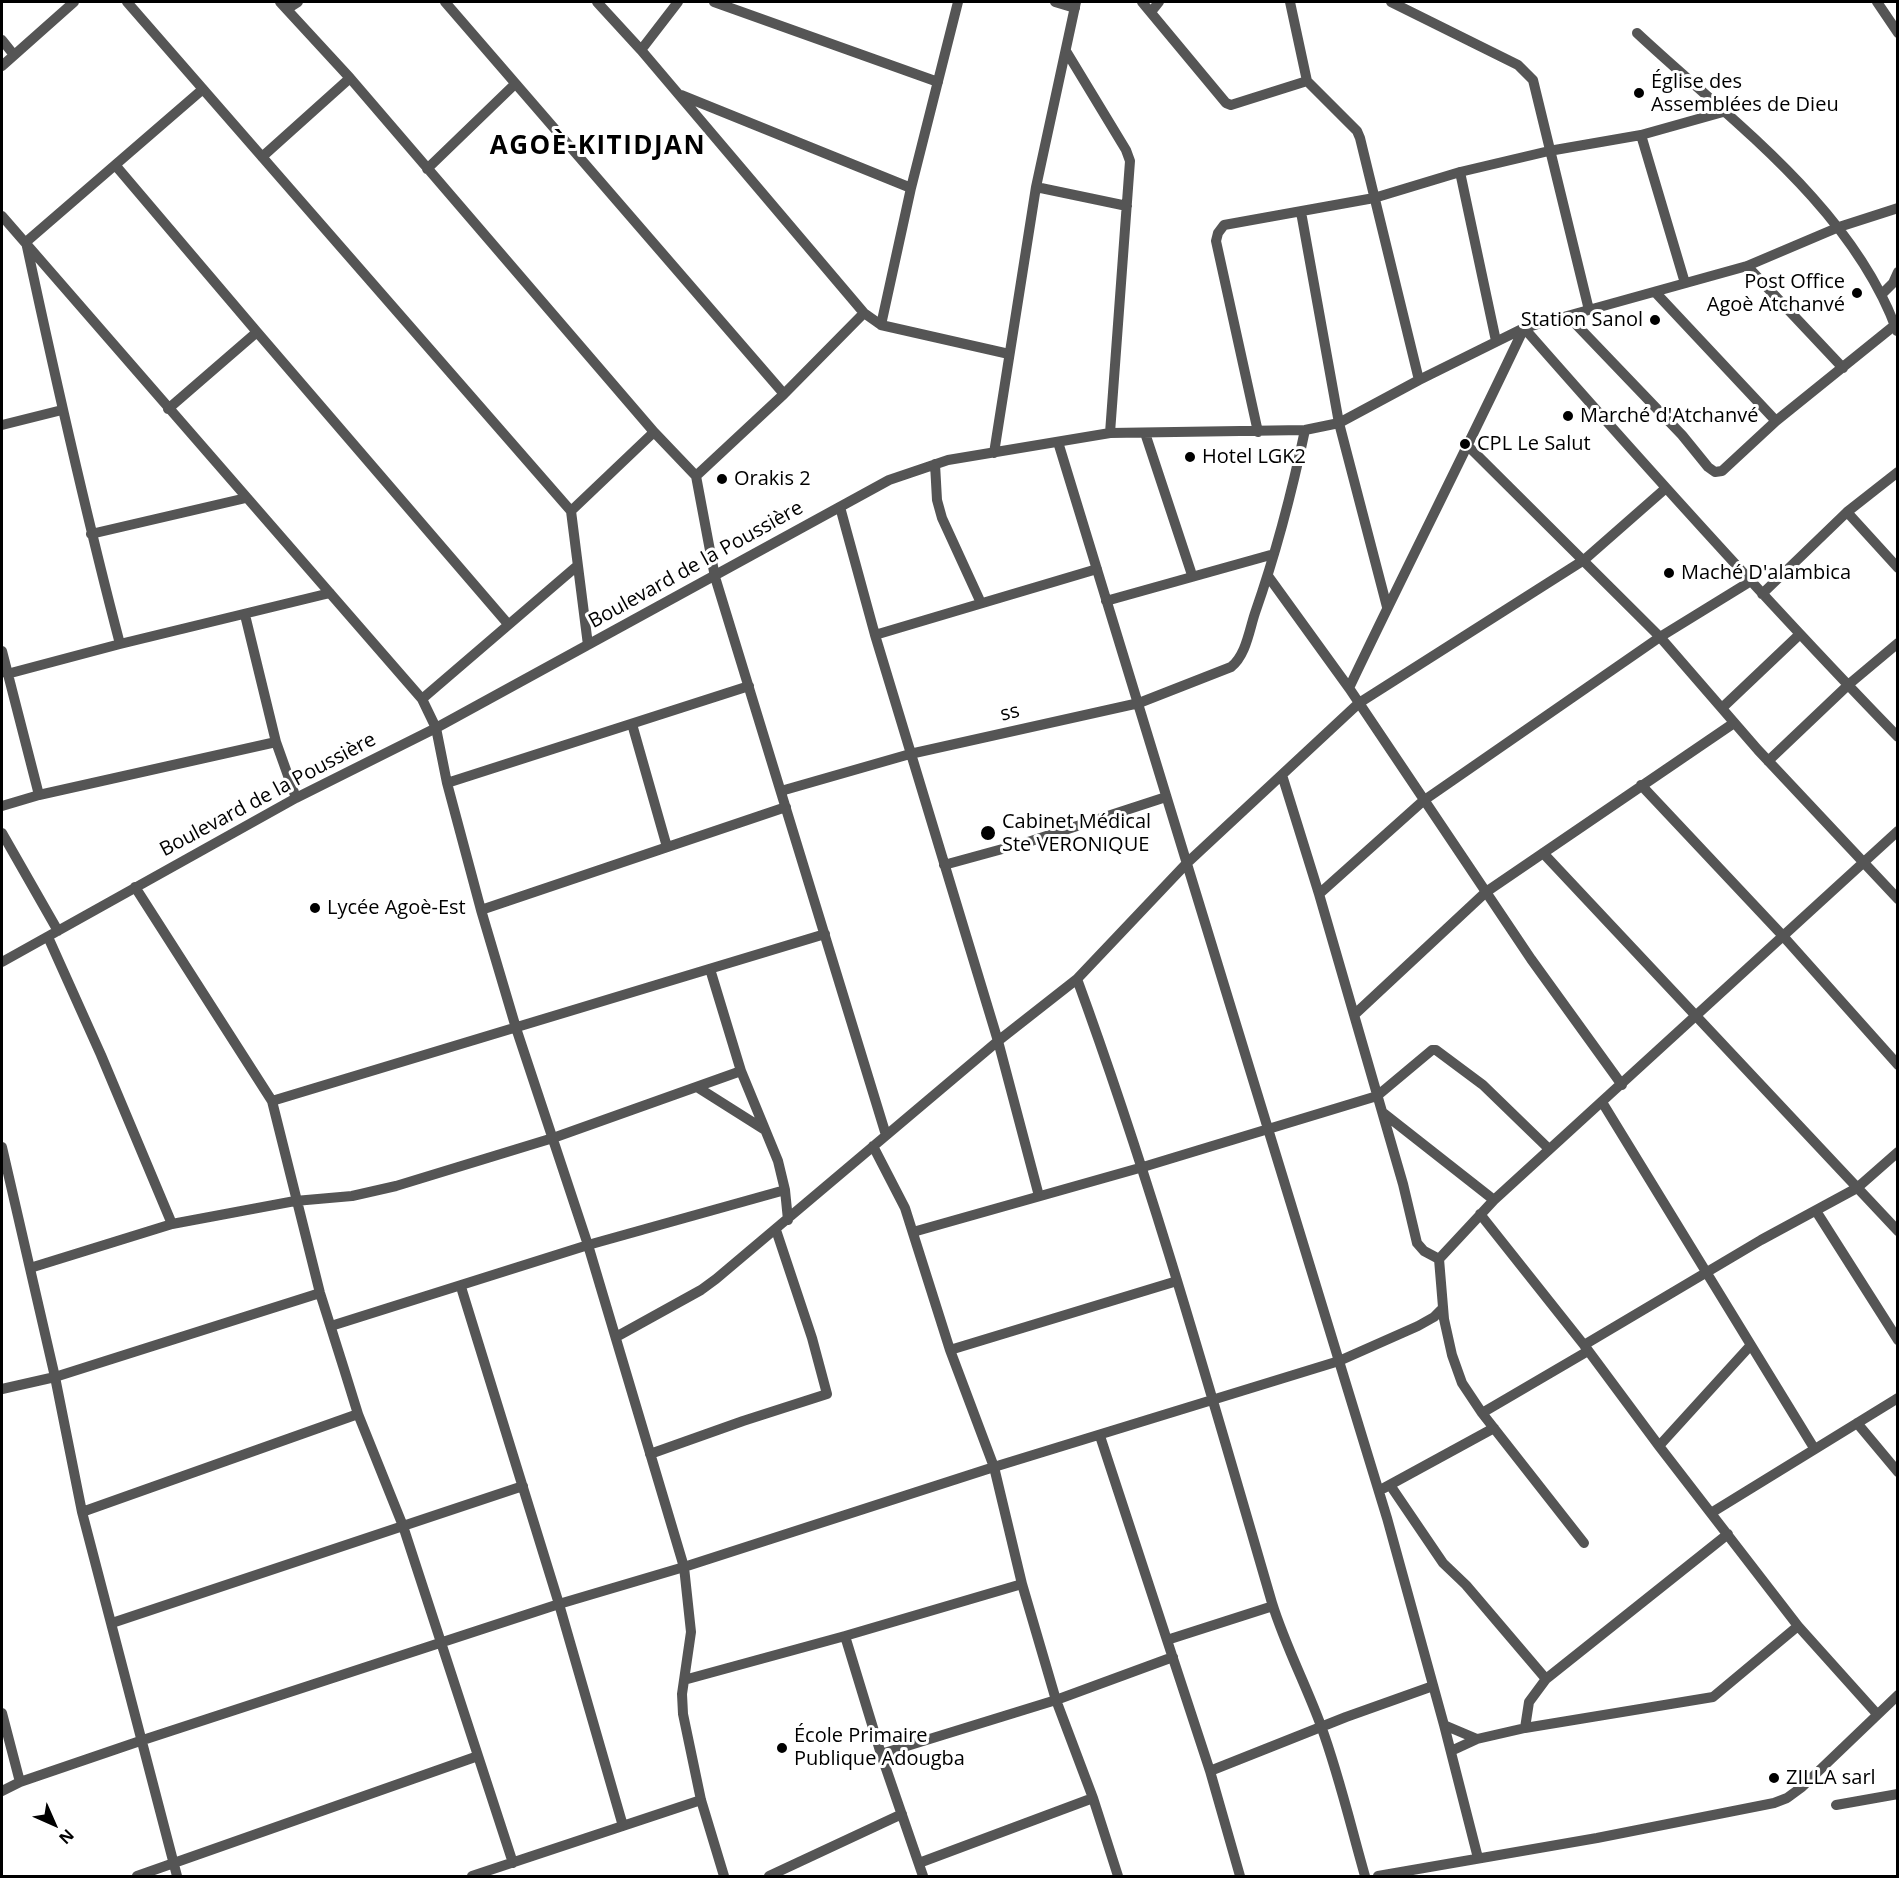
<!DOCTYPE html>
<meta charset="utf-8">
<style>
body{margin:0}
#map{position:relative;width:1899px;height:1878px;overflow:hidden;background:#fff;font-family:"Open Sans",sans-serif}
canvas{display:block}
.frame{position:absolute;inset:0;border:3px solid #000;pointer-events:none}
.north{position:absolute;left:24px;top:1794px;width:60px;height:60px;-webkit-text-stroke:4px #fff;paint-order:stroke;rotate:135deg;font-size:16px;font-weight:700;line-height:24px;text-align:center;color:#000}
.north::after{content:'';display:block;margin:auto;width:21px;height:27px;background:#000;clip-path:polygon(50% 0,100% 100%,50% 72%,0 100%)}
</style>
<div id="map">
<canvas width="1899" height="1878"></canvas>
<div class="frame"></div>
<div class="north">N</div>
</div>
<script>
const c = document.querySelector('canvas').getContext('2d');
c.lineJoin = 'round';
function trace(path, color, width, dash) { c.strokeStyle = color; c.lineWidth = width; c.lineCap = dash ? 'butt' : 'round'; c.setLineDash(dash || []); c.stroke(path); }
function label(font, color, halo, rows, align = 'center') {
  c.font = font + ' "Open Sans",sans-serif'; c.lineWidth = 6; c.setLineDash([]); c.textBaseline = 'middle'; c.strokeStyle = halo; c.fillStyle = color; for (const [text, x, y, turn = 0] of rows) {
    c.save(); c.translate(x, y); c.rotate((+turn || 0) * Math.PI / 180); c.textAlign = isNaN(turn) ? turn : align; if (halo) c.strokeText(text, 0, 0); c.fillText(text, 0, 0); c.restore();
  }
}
const minor = new Path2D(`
 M127,2L571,511
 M280,2L350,78L654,432L696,476L715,577L886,1135
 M445,2L784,394
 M597,2L641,50L864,313L881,325L1009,354
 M714,2L938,82
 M1055,2L1075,8
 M1142,2L1226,103L1231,105L1307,81
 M1290,2L1307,81L1357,131L1360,138L1419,380
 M1391,2L1518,65L1533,80L1589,310
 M1877,2L1898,33
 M287,9L298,2
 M1151,12L1159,2
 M1637,33C1730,120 1852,207 1897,331
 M2,40L14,55
 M641,50L678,2
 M1066,51L1126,150L1130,161L1110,433
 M2,66L74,2
 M681,95L911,188
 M1641,135L1685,283
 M262,157L350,78
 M116,166L257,332L508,624
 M427,169L515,84
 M1460,172L1496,341
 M1036,187L1127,206
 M1301,212L1339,423L1387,607
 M2,216L422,699L436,728L447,783L481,910L516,1028L588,1245L684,1567L691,1632L682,1694L683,1714L701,1800L724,1876
 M1747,266L1843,368
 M1655,292L1776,421
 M1882,294L1893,283L1898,272
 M1568,316L1682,435L1708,467L1715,472L1722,471L1776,421L1895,325
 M881,325L911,188L958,2
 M168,409L257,332
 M2,425L62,410
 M1258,432L1216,241L1218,233L1224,225L1374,198L1460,172L1549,151L1641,135L1723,112
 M1145,433L1192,575
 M1058,442L1387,1518L1444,1725L1478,1858
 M1469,447L1660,637L1758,750L1898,899
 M994,453L1036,187L1076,2
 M935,464L937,500L942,518L981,603
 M696,476L784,394L864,313
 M840,507L875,635L998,1041L1039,1196
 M1847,512L1898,568
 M91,534L246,498
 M1268,576L1349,688L1531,959L1622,1085
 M1762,594L1847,512L1898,472
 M1106,601L1274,554
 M245,615L276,742
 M875,635L1097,569
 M120,644C85,511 55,377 26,242L203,89
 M588,645L571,511L654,432
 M2,651L39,795
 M7,674L120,644L330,593
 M1349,688C1406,568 1467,449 1524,328C1646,467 1769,604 1898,737
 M422,699L577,566
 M1722,708L1800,634
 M632,724L667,847
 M1768,761L1848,685L1898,643
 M1282,775L1319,894L1403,1184L1417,1243L1424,1251L1439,1259
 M447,783L749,686
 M1641,785L1783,936L1898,1065
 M781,791L910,754L1139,703L1231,667C1246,655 1249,631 1255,613C1276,553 1292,492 1305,430
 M2,806L39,795L276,742L296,798
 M2,833L58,931
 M1543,853L1898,1231
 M944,865L1028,842L1166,797
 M135,887L272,1101L320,1293L344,1369L358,1414L403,1526L513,1863
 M1319,894L1423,801L1660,637L1751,581
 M481,910L786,807
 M48,937L101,1055L172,1224
 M2,962L296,798L436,728L889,480L948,460L1110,433L1305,430L1339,423L1419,380L1524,328L1747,266L1839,227L1898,208
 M710,969L741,1071L778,1161L785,1190L788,1220
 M1077,979C1152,1184 1211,1394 1272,1603C1285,1645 1306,1685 1321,1726C1339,1775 1351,1827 1365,1876
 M1354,1015L1486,892L1734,723
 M697,1087L765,1130
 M272,1101L825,934
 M1602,1102L1814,1448
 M1382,1112L1494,1200
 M873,1146L905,1208L950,1350L994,1467L1022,1584L1056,1700L1093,1798L1118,1876
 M2,1147L55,1377L82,1512L177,1876
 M1816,1211L1898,1340
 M1480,1214L1584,1345L1659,1446L1798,1626L1877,1714
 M913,1232L1143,1167L1377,1096L1432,1050H1436L1483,1085L1549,1149
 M30,1268L172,1224L295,1201L352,1196L396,1186L553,1138L741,1071
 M461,1287L559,1604L623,1826
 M331,1326L588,1245L785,1190
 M616,1337L701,1290L716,1279L998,1041L1077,979L1187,863L1359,703L1584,560L1666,488
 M1584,1345L1761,1240L1857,1188L1898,1152
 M950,1350L1177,1281
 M2,1389L55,1377L320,1293
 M1482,1413L1588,1351
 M1857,1423L1898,1472
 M1100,1436L1210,1771L1240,1876
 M1659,1446L1750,1346
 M650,1454L743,1421L827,1394L812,1338L776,1230
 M1390,1485L1443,1563L1466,1585L1546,1679
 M1384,1488L1494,1428
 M82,1512L358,1414
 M1711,1513L1898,1398
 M1584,1543L1482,1413L1462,1383L1452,1355L1444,1319L1439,1259L1494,1200L1898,831
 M112,1623L523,1486
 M845,1636L881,1754L923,1876
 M1167,1640L1273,1606
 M684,1680L845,1636L1022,1584
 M2,1713L20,1782
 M1444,1725L1477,1739
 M1525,1728L1529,1702L1546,1679L1728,1534
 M1451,1751L1477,1739L1525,1728L1713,1697L1798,1626
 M881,1754L1056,1700L1173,1657
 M1210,1771L1346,1717L1433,1686
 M2,1791L20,1782L143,1740L559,1604L684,1567L994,1467L1339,1361L1418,1326L1434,1317L1443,1308
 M1836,1805L1898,1794
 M919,1863L1093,1798
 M137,1876L478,1756
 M472,1876L701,1800
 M769,1876L902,1814
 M1378,1876L1597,1838L1774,1803L1787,1798L1802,1787L1898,1695`);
const markers = [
 [1639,93,6,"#000"],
 [1857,293,6,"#000"],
 [1655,320,6,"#000"],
 [1568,416,6,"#000"],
 [1465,444,6,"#000"],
 [1190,457,6,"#000"],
 [722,479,6,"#000"],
 [1669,573,6,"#000"],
 [988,833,8,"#000"],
 [315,908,6,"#000"],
 [782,1748,6,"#000"],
 [1774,1778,6,"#000"]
];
const poiNames = [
 ["Église des",1651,82],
 ["Assemblées de Dieu",1651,105],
 ["Post Office",1845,282,"right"],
 ["Agoè Atchanvé",1845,305,"right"],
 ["Station Sanol",1643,320,"right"],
 ["Marché d'Atchanvé",1580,416],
 ["CPL Le Salut",1477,444],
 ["Hotel LGK2",1202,457],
 ["Orakis 2",734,479],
 ["Maché D'alambica",1681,573],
 ["Cabinet Médical",1002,822],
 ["Ste VERONIQUE",1002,845],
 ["Lycée Agoè-Est",327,908],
 ["École Primaire",794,1736],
 ["Publique Adougba",794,1759],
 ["ZILLA sarl",1786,1778]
];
const streetNames = [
 ["Boulevard de la Poussière",696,565,-29],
 ["ss",1010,713,-13],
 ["Boulevard de la Poussière",268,795,-28]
];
const districtNames = [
 ["AGOÈ-KITIDJAN",598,147]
];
trace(minor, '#555', 10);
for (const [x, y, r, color] of markers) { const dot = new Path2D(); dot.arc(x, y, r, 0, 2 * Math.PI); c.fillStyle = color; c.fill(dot); trace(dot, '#fff', 2); }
label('20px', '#000', '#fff', poiNames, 'left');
label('20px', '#000', '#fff', streetNames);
c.letterSpacing = '1.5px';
label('bold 26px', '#000', '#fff', districtNames);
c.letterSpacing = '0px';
</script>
